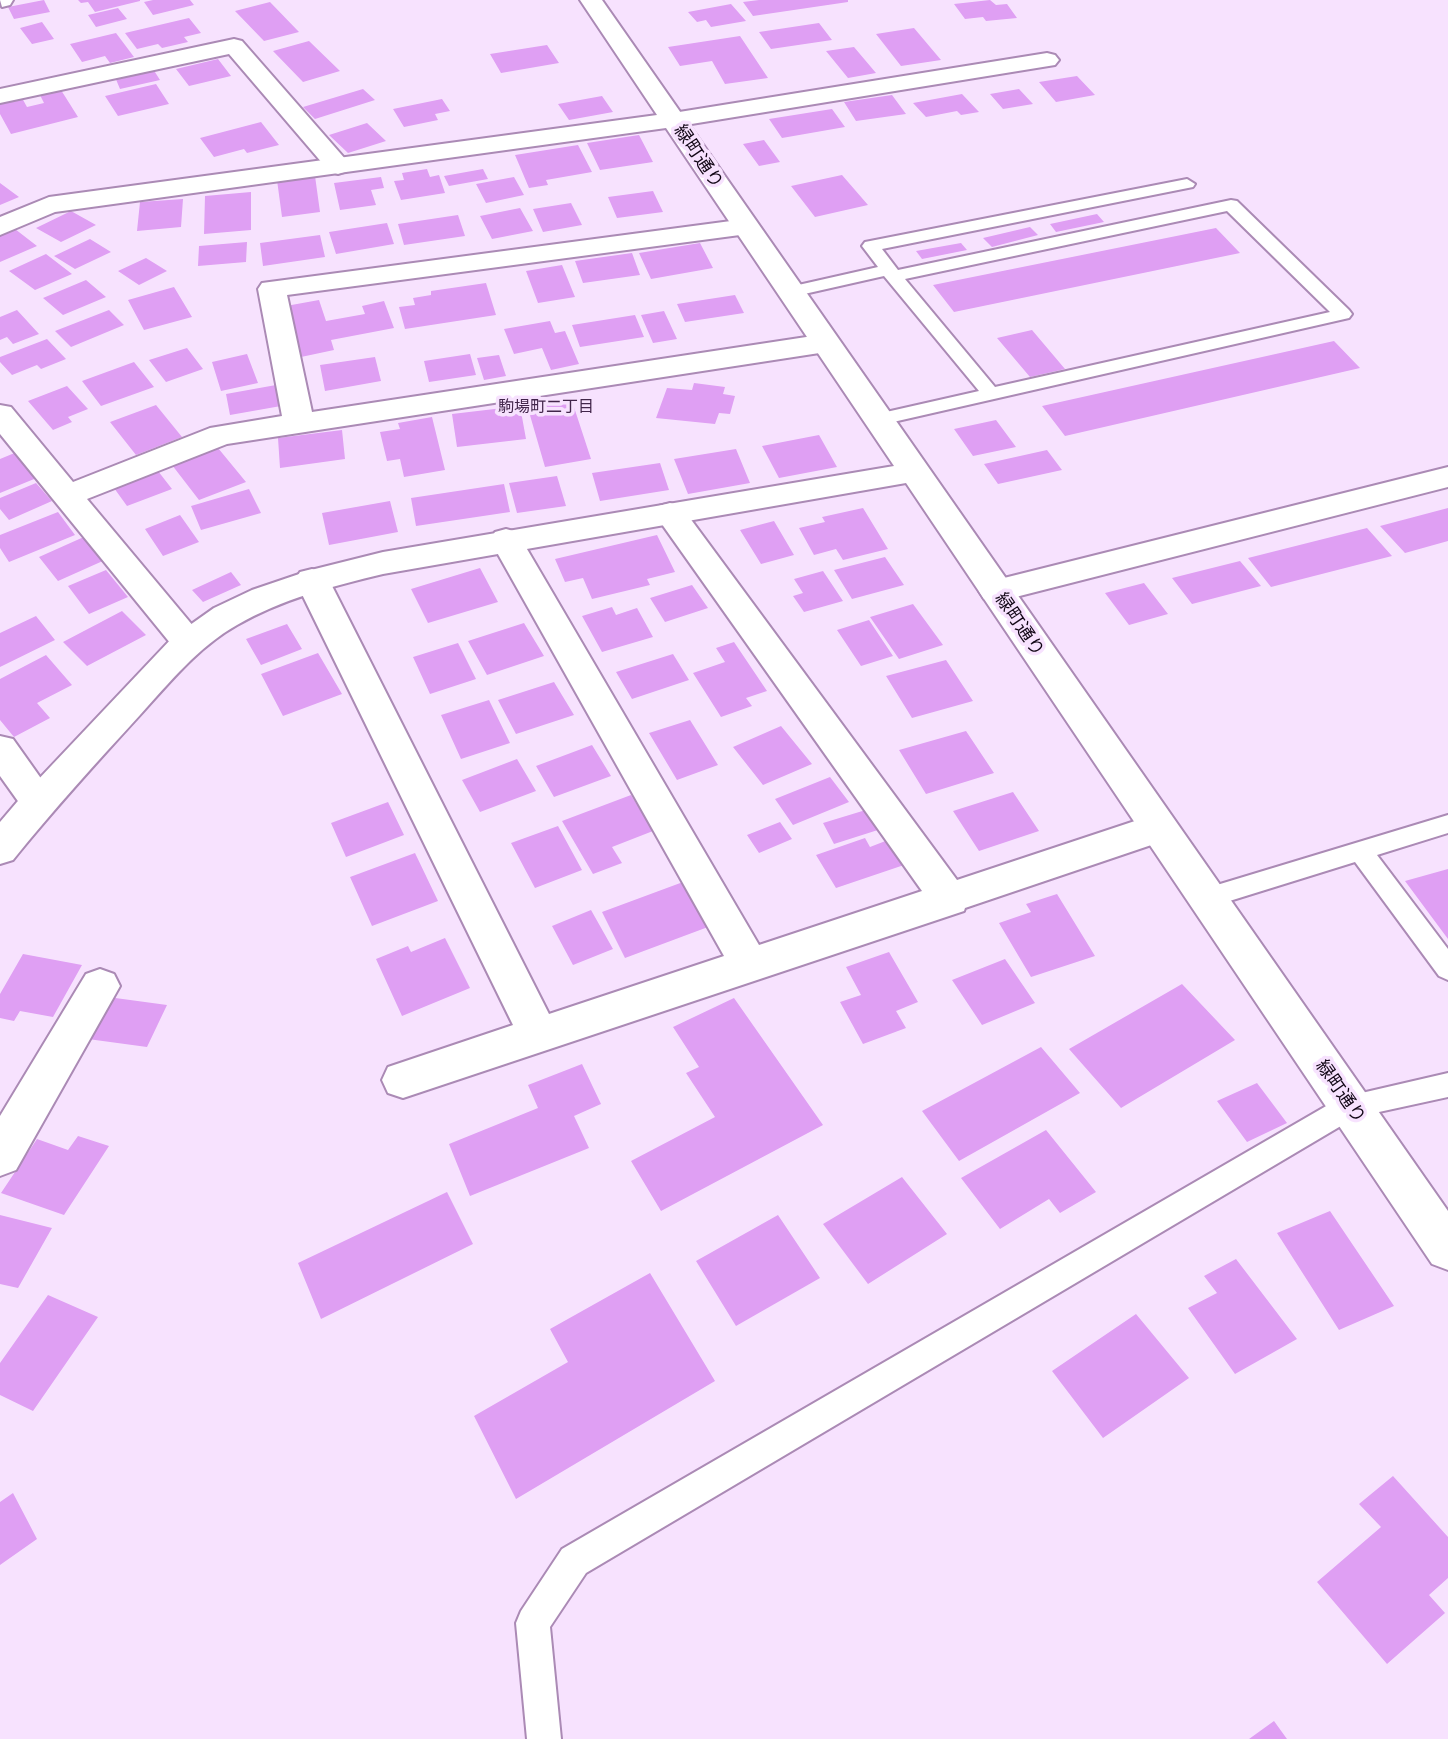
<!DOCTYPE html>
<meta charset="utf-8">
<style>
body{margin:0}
canvas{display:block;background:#f7e2fe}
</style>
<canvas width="1448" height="1739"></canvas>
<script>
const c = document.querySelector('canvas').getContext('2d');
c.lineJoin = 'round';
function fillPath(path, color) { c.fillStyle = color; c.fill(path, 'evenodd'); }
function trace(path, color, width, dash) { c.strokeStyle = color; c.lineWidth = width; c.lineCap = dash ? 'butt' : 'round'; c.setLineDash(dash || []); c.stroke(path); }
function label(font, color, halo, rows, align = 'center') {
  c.font = font + ' "Archivo Narrow","Noto Sans JP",sans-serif'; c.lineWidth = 7; c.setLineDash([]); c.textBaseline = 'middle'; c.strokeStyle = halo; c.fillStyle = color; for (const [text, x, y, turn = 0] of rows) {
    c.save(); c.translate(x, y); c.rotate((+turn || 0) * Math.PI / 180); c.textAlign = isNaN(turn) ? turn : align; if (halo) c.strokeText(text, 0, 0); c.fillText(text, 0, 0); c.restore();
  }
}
const building = new Path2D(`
 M44,0L50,12L14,19L8,7Z
 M78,0H140V1L95,12L88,2L81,3Z
 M153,0H190L194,5L153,15L144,2Z
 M759,0H848V2L753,16L743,2Z
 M990,0L996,5L1007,4L1017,18L986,21L983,17L965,19L954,4Z
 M270,2L299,32L264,41L235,11Z
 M731,4L746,21L711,27L706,20L697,22L688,12Z
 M118,8L127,19L96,27L88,15Z
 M189,18L201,33L184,37L188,42L162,48L158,44L137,49L125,33Z
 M42,22L54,39L32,44L20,28Z
 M819,23L832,40L771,49L759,32Z
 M914,28L941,60L901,66L876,34Z
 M116,33L134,57L110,63L105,56L82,62L70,44Z
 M740,36L768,78L725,84L712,61L680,66L668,47Z
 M309,41L340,71L303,82L273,51Z
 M547,45L559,63L501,73L490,54Z
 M854,47L876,73L848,78L826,51Z
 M218,59L231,76L189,86L176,69Z
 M153,69L160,80L120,89L115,77Z
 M1077,76L1095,95L1056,102L1039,82Z
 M156,84L169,104L118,116L105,96Z
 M363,89L375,100L315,119L303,107Z
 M1019,89L1033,104L1003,109L990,94Z
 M61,90L78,117L11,134L0,114V104L22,98L27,107L44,103L40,95Z
 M962,94L979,112L961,115L957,111L926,117L913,103Z
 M892,95L906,114L856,121L844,102Z
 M602,96L613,112L569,120L558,104Z
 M442,99L450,111L435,114L438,120L404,127L393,109Z
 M832,109L845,127L782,138L769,119Z
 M261,122L279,145L247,153L244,149L214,157L200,138Z
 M367,123L386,141L348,153L329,135Z
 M639,135L653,162L600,170L587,143Z
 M764,140L780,162L759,166L743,144Z
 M578,145L592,172L546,180L548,185L529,188L515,155Z
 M427,169L430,177L439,175L445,193L401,200L394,181L404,180L402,173Z
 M483,169L488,179L449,186L444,176Z
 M842,175L868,205L815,217L791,186Z
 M315,176L320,212L282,217L277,180Z
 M381,177L384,188L371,190L376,205L340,210L334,183Z
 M514,177L524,195L486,203L476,184Z
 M0,183L19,197L0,205Z
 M653,191L663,212L617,218L608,197Z
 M251,192V230L204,234L205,196Z
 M183,199L181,227L137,231L140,202Z
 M571,203L582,225L543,232L533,209Z
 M520,208L533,231L492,239L480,216Z
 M71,211L96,225L61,242L36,228Z
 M1097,214L1104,222L1056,232L1050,224Z
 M458,215L465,236L404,245L398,224Z
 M387,223L394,244L336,254L329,232Z
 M1030,227L1038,235L992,247L983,238Z
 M1216,228L1240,253L954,312L933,285Z
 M15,229L37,246L0,262V236Z
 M320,235L325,257L263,266L260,243Z
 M90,239L111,252L75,269L54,256Z
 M247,242L246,262L198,266L199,246Z
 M700,243L713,268L651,279L639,253Z
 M961,243L967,250L922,259L916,251Z
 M632,253L640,275L583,283L575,261Z
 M46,254L72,274L35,290L9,271Z
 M146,258L167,271L139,285L118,271Z
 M562,265L575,297L538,303L526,271Z
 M86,280L106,297L63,315L43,298Z
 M486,283L496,315L405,329L399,307L415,305L413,298L431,295V291Z
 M174,287L192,317L144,330L128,300Z
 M735,295L744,313L685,322L677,304Z
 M319,300L326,321L365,314L362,306L384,301L394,328L331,340L334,350L301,357L286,306Z
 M17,310L39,334L13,344L7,337L0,340V317Z
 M109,310L124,325L71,347L55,331Z
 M664,311L677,339L653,343L641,315Z
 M635,315L644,337L580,347L572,325Z
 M550,321L555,333L565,331L579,364L551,370L542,348L514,354L504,329Z
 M1032,330L1065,369L1030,377L997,338Z
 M47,339L66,359L41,369L37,365L12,375L0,362V357Z
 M1334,341L1360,368L1065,436L1042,406Z
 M187,348L203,369L166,382L149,360Z
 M247,354L258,383L221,391L212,362Z
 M470,354L476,375L429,382L424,361Z
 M499,355L506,376L484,380L477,358Z
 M375,357L381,381L325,391L320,365Z
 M134,362L154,387L101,406L82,381Z
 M694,383L725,387L723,394L735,396L730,414L719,413L715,424L656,418L667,388L692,390Z
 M276,385L281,406L230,415L226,394Z
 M67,386L88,409L68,417L72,422L53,430L28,401Z
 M571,398L591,459L545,467L527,405Z
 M156,405L182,437L136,455L110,422Z
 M520,406L526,439L457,447L452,414Z
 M432,417L445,470L404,477L400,459L387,461L380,432L400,429L398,423Z
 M996,420L1016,447L973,456L954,429Z
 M342,430L345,459L280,468L278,438Z
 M819,435L837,467L779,478L762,446Z
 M218,448L246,482L199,500L172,465Z
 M736,449L750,483L688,494L674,459Z
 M1047,450L1062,470L998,484L984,464Z
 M17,452L39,477L0,493V459Z
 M660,463L669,490L600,501L592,473Z
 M158,471L172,489L127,506L114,488Z
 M557,476L566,506L517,513L509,483Z
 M36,483L52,501L9,520L0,509V498Z
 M504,484L510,512L416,526L411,498Z
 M249,489L261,513L201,530L191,506Z
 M390,501L398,532L329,545L322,513Z
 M863,508L888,549L843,560L836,549L814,555L799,528L825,522L822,517Z
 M1448,508V541L1405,553L1380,526Z
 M58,512L75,535L9,562L0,548V535Z
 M180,515L199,542L163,556L145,529Z
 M774,521L794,555L761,564L740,530Z
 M1367,528L1392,556L1271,587L1248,558Z
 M657,535L675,572L647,579L650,585L592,599L583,578L565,582L555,559Z
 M86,536L105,560L58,581L39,557Z
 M885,557L904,585L852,599L834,570Z
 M1240,561L1261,586L1192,604L1172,578Z
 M480,568L498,602L428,623L411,589Z
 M106,570L128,597L89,614L68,586Z
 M823,571L843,601L804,612L793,596L803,593L794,579Z
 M231,572L241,585L203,602L192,590Z
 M1144,583L1168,614L1129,625L1105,593Z
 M692,585L708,608L665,622L650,598Z
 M913,604L943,645L899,659L870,617Z
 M612,607L616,615L637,608L653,637L602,652L582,616Z
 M122,611L146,635L87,666L63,642Z
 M36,616L55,640L0,667V633Z
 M869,620L893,656L861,666L837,630Z
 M524,623L544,656L487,675L468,641Z
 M287,624L302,649L261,665L246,639Z
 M734,642L767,691L746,698L752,706L721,717L693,673L725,662L716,648Z
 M458,643L476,679L430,694L413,657Z
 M318,653L342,694L283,716L261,674Z
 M673,654L689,680L632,699L616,672Z
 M46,655L72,685L37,703L50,718L14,737L0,720V679Z
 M946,660L973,701L912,718L886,676Z
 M554,682L574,715L516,734L498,700Z
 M489,700L510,743L461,759L441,715Z
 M690,720L718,765L677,780L649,733Z
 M781,726L812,764L763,785L733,747Z
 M966,731L994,773L926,794L899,750Z
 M592,745L611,776L554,797L536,766Z
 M517,759L536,791L480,812L462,780Z
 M830,777L849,802L793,825L775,799Z
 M1013,792L1039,831L979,851L953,811Z
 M631,795L653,831L612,847L622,863L593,874L562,821Z
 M388,802L404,835L346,857L331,823Z
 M869,809L881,829L834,844L823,823Z
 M780,822L792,839L759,853L747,835Z
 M558,826L582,870L535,888L511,843Z
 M865,838L870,847L888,840L904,865L836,888L816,855Z
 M415,853L438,901L372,926L350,877Z
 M1448,869V939L1405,881Z
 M683,882L708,927L625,958L602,912Z
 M1057,894L1095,956L1031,977L999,923L1031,912L1026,904Z
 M591,910L613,949L573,965L552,926Z
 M445,938L470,988L402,1016L376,959L408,946L411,952Z
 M889,952L918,1002L896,1011L906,1028L863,1044L840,1002L861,995L846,967Z
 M23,954L82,965L53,1017L20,1011L14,1021L0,1018V994Z
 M1005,959L1035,1003L982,1025L952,980Z
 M1182,984L1235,1040L1121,1108L1069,1049Z
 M108,997L167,1005L147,1047L88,1039Z
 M734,998L823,1125L661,1211L631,1161L715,1117L686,1073L699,1067L673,1027Z
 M1041,1047L1080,1093L959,1161L922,1111Z
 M582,1064L601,1104L574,1116L589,1148L470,1196L449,1144L538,1108L528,1085Z
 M1257,1083L1287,1123L1247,1142L1217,1101Z
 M1046,1130L1096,1192L1060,1213L1049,1199L1000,1229L961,1178Z
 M78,1136L109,1146L64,1215L1,1193L37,1139L68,1150Z
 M902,1177L947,1234L868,1284L823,1224Z
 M447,1192L473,1244L321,1319L298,1263Z
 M1330,1211L1394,1306L1339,1330L1277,1233Z
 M0,1215L52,1228L18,1288L0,1284Z
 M778,1215L820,1278L736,1326L696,1261Z
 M1236,1259L1297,1339L1235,1374L1188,1308L1217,1293L1204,1276Z
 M650,1273L715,1381L516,1499L474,1416L568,1362L550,1329Z
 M48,1295L98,1317L33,1411L0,1395V1363Z
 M1136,1314L1189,1378L1103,1438L1052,1371Z
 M1393,1476L1448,1537V1578L1429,1595L1445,1613L1387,1664L1317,1582L1381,1527L1359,1504Z
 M13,1493L37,1539L0,1565V1502Z
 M1274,1721L1287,1739H1249Z`);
const service = new Path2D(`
 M1187,179L1195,184L1193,187L882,249L898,270L1231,200L1237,201L1349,310L1352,314L1349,318L880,425L870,419L873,415L979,391L884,276L791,297L782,292L785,288L878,267L862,246L865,242ZM1227,211L1330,312L995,387L905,279Z
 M1448,815V833L1377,855L1448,949V980L1439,976L1355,862L1207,908L1198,905L1195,898L1198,891L1207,888Z
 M1448,1073V1097L1356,1117L586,1573L550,1627L561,1739H527L516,1623L521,1611L562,1549L1340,1098Z`);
const minor = new Path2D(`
 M0,0H13L10,5L2,7Z
 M234,39L242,41L347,161L351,166L347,171L338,174L329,171L229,54L0,103V89Z
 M1047,53L1055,55L1059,60L1055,65L673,127L664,125L661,120L664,115L673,113Z
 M746,219L755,221L759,227L755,233L287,295L312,412L826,334L836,337L840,343L836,349L826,352L227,444L87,499L199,633L204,641L199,649L187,653L175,649L0,434V405L11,407L73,482L210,428L282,416L258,289L262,283Z
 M1448,467V487L996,602L984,599L979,591L984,583Z
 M670,503L681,506L957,880L1159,813L1172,818L1178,828L1172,838L965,908L964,911L403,1098L388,1093L382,1080L388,1067L513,1025L295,580L300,572L312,569L324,572L329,580L549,1014L724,956L490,540L495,532L506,529L517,532L759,945L922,891L659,520L654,513L659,506Z
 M0,736L13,739L57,801L51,811L38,815L25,811L0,776Z
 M100,969L114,974L120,986L16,1170L0,1176V1116L86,974Z`);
const tertiary = new Path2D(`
 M580,0H602L1448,1211V1270L1432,1264L906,483L383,574C333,586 282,599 237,625C198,647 170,682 140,715C97,762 54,809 13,860L0,864V822L17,802L173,637L214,608L252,590L311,570L383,552L894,466L666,128L55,212L0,235V217L49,197L657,115Z`);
const farNeighbourhoodnames = [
 ["駒場町二丁目",546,408]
];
const streetNames = [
 ["緑町通り",698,157,56],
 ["緑町通り",1019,625,56],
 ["緑町通り",1340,1092,55]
];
fillPath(building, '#df9ff3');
trace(service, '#ab8ab5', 4);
trace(minor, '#ab8ab5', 4);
trace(tertiary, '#ab8ab5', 4);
fillPath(service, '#fff');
fillPath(minor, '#fff');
fillPath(tertiary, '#fff');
label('16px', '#42264b', '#f7e2fe', farNeighbourhoodnames);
label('18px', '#110615', '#f7e2fe', streetNames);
</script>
